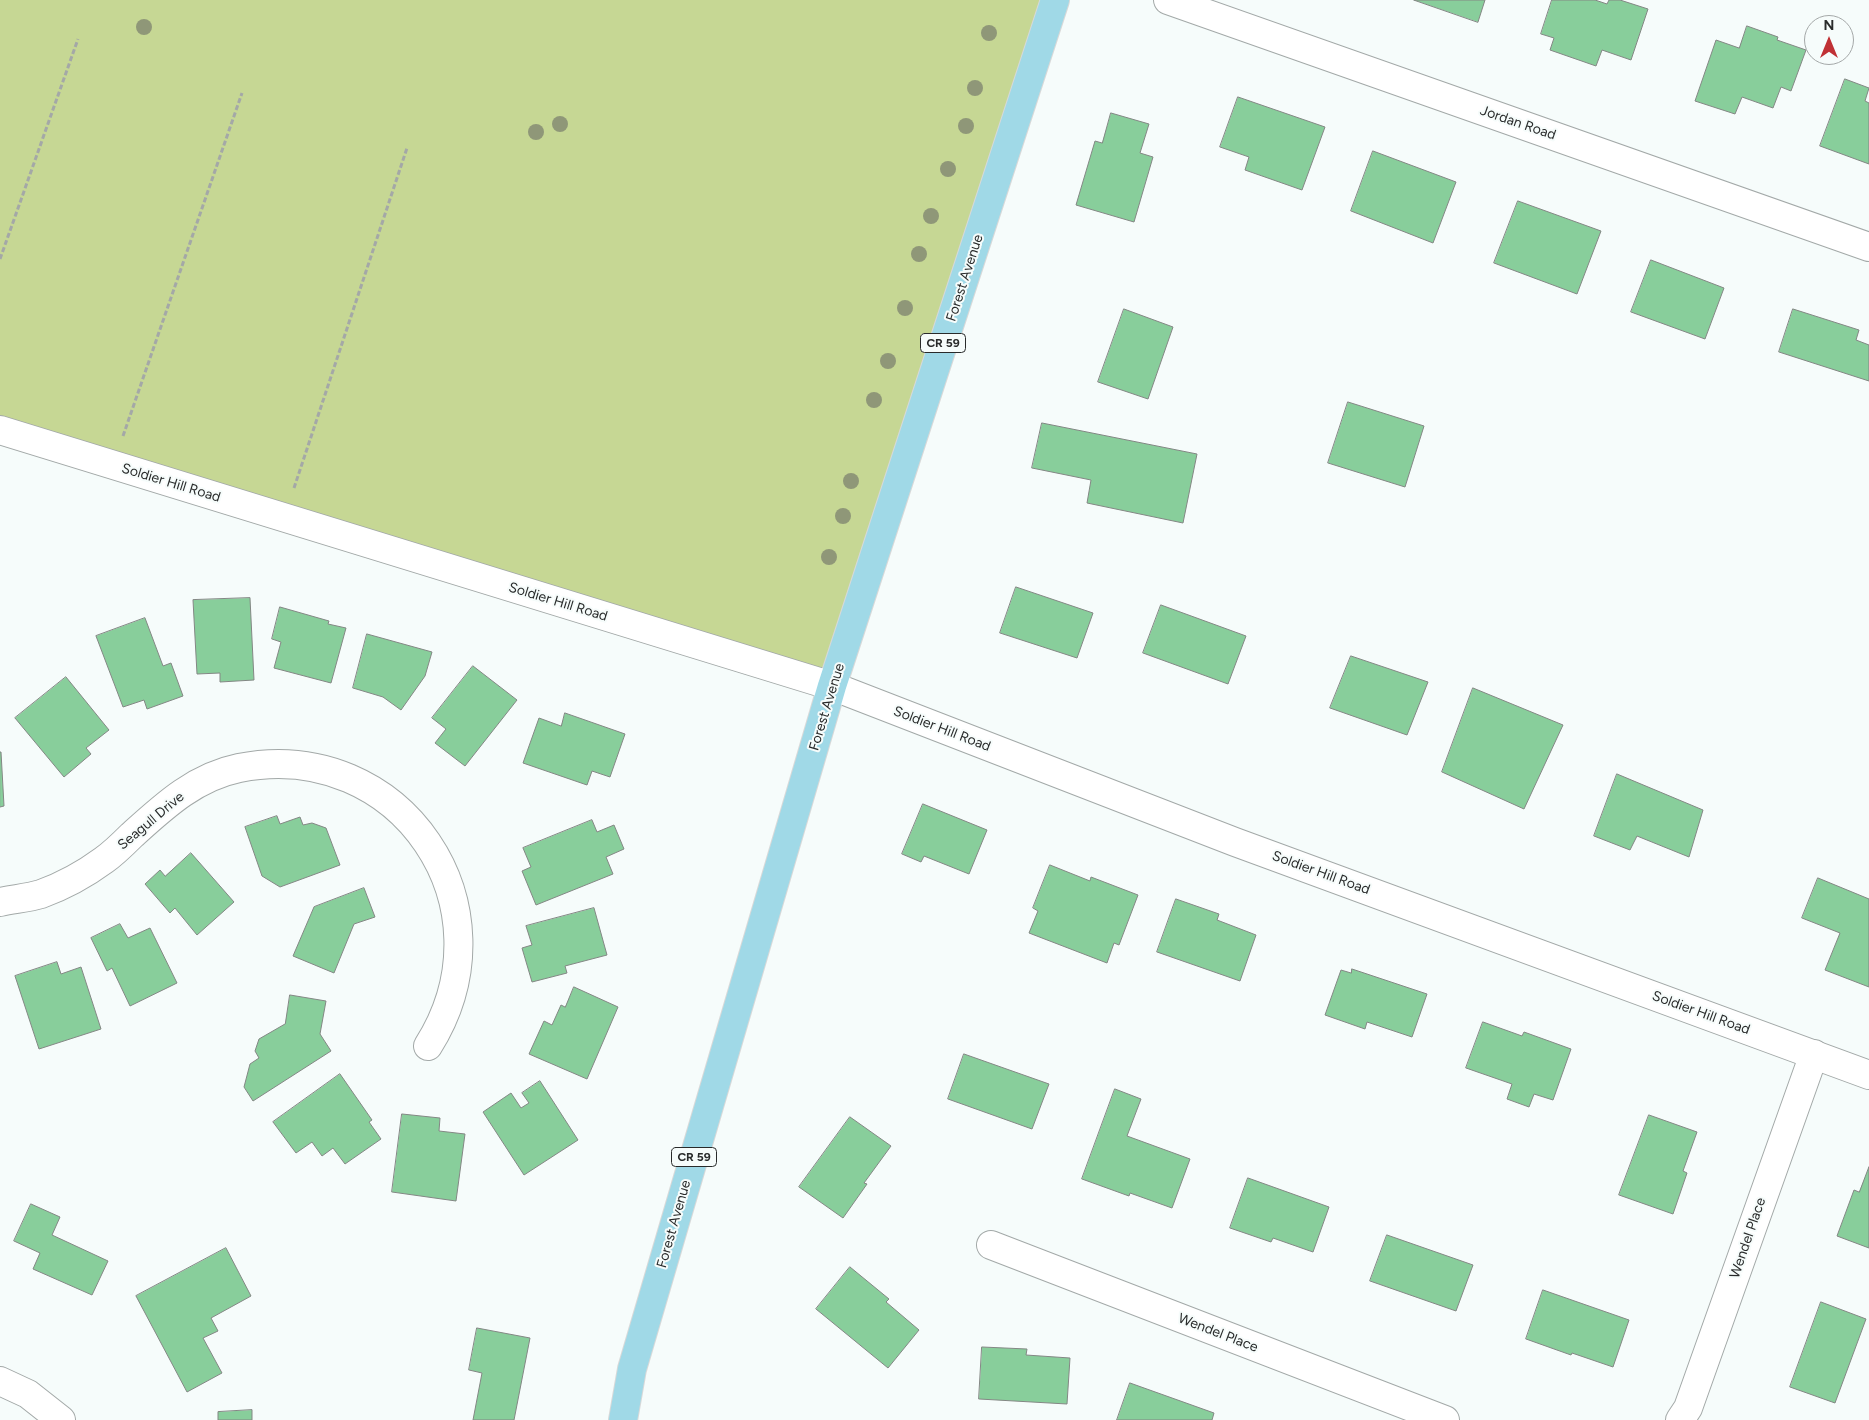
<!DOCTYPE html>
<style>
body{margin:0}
#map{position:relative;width:1869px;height:1420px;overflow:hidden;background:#f6fcfb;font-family:Figtree,sans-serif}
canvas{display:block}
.north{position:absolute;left:1804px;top:15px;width:50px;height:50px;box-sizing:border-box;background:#f6fcfb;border:1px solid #a4a8a8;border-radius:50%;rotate:0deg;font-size:14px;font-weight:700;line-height:20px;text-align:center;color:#292b2b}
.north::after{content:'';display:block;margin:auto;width:18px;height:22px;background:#c03135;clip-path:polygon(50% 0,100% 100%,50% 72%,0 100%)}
</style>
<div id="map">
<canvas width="1869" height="1420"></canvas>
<div class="north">N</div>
</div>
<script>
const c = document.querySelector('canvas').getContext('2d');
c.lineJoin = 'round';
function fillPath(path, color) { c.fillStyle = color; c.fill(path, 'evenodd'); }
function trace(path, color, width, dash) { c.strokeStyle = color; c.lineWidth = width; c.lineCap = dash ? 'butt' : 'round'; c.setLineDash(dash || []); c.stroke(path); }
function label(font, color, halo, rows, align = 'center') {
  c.font = font + ' Figtree,sans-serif'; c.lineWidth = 4; c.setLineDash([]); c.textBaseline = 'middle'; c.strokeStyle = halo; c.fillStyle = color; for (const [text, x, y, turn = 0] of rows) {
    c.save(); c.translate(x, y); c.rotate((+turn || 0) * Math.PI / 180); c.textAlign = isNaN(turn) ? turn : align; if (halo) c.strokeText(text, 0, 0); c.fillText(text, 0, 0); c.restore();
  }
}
const green = new Path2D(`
 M0,0H1055L832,686L0,430Z`);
const building = new Path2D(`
 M1414,0H1485L1478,22Z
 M1552,0H1595L1607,4L1609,0H1620L1648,9L1631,60L1602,50L1596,66L1550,50L1554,38L1541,34Z
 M1747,26L1778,37L1777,40L1806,50L1791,91L1781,87L1773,108L1742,97L1735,114L1695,101L1716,40L1739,48Z
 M1845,79L1869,88L1865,101L1869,103V164L1820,146Z
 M1238,97L1325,127L1302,190L1245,170L1249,157L1220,147Z
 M1111,113L1149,124L1140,153L1153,157L1134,222L1076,205L1095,141L1102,143Z
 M1373,151L1456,182L1433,243L1351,211Z
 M1518,201L1601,231L1577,294L1494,263Z
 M1651,260L1724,288L1705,339L1631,312Z
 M1124,309L1173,327L1148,399L1098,382Z
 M1793,309L1859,330L1856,340L1869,345V381L1779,352Z
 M1348,402L1424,426L1405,487L1328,463Z
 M1042,423L1197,454L1183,523L1087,503L1091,480L1032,468Z
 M1016,587L1093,613L1077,658L1000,633Z
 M250,598L254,680L220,682V673L197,674L193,600Z
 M1161,605L1246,636L1228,684L1143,653Z
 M280,607L329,621L328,624L346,628L331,683L274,668L281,642L272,639Z
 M145,618L163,666L171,663L183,696L147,709L144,700L123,707L96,636Z
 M367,634L432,652L425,676L401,710L383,697L353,688Z
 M1351,656L1428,682L1407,735L1330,708Z
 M473,666L517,700L465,766L435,743L446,729L432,718Z
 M66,677L109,730L86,748L91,754L64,777L15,718Z
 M1473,688L1563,725L1524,809L1442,772Z
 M565,713L625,734L610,777L592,771L587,785L523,763L539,718L561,726Z
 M0,752H1L4,806L0,807Z
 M1617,774L1703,810L1689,857L1637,836L1630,850L1594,836Z
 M923,804L987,830L969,874L924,856L921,862L902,854Z
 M277,816L280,824L300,817L303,825L312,823L326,828L340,865L280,887L262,876L245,827Z
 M592,820L597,832L614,825L624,849L606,857L613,874L536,905L522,871L531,867L523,848Z
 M191,853L234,902L197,935L175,908L170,913L145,884L160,870L165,876Z
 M1050,865L1090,881L1091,877L1138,895L1119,945L1114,943L1107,963L1029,933L1038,911L1033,908Z
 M1818,878L1869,899V987L1825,970L1840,933L1802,918Z
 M364,888L375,917L354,924L334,973L293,956L314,907Z
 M1176,899L1219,914L1217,920L1256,935L1240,981L1157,952Z
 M594,908L607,955L565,966L567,973L532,982L522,948L532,945L526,926Z
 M120,924L128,938L150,928L177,983L130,1006L112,968L107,971L91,938Z
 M57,962L61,974L81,967L101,1029L39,1049L15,976Z
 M1352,969L1427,994L1412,1037L1367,1022L1365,1029L1325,1015L1341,970L1351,973Z
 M574,987L618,1007L587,1079L529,1054L544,1021L552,1025L561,1005L565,1007Z
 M290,995L326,1001L320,1034L331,1051L253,1101L244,1087L250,1064L259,1058L255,1051L259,1039L285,1024Z
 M1483,1022L1522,1036L1524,1032L1571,1049L1553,1100L1534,1094L1529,1107L1507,1099L1512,1084L1466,1068Z
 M964,1054L1049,1084L1032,1129L948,1099Z
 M340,1074L372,1120L369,1122L381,1139L345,1164L333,1148L322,1156L312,1142L296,1153L273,1122Z
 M540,1081L578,1140L524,1175L483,1112L511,1093L521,1108L529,1103L522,1093Z
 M1115,1089L1141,1099L1127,1136L1190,1159L1172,1208L1130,1193L1129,1196L1082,1179Z
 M402,1114L440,1118L439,1131L465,1134L456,1201L392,1192Z
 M1649,1115L1697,1132L1683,1171L1687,1173L1673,1214L1619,1195Z
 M850,1117L891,1146L864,1183L867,1184L843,1218L799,1187Z
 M1869,1167V1248L1837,1236L1854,1190L1859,1192Z
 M1248,1178L1329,1207L1313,1252L1273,1238L1271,1242L1230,1228Z
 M31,1204L60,1217L52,1235L108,1261L92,1295L33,1269L40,1253L14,1241Z
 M1387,1235L1473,1265L1456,1311L1370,1281Z
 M226,1248L251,1296L211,1318L218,1331L203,1338L222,1373L187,1392L136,1296Z
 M850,1267L889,1299L886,1302L919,1330L888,1368L816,1309Z
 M1543,1290L1629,1320L1613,1367L1572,1353L1571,1355L1526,1339Z
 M1821,1302L1866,1319L1835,1403L1790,1387Z
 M477,1328L530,1338L514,1420H473L482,1373L469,1370Z
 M982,1347L1027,1349L1026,1355L1070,1358L1067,1404L979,1399Z
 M1130,1383L1214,1413L1212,1420H1117Z
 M252,1410V1420H218V1412Z`);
const path = new Path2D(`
 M0,259L78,39
 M123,436L242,93
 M294,488L407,148`);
const street = new Path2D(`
 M1168,0L1869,247
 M0,902C13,899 28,898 41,894C63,886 85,874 104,860C114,853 123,844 132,835C164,806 195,777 239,768C401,736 516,907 428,1046
 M991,1245L1445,1420
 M0,1381L28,1394L61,1420
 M1680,1420L1688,1408L1814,1054`);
const secondary = new Path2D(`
 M0,430L832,686L1235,842L1869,1075`);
const primary = new Path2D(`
 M623,1420L632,1369L832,686L1055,0`);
const trees = [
 [144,27],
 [989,33],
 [975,88],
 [560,124],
 [966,126],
 [536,132],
 [948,169],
 [931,216],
 [919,254],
 [905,308],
 [888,361],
 [874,400],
 [851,481],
 [843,516],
 [829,557]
];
const shields = [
 [943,343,45],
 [694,1157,45]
];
const shieldNames = [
 ["CR 59",943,343],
 ["CR 59",694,1157]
];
const streetNames = [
 ["Jordan Road",1518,123,19],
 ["Forest Avenue",965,278,-72],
 ["Soldier Hill Road",171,483,17],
 ["Soldier Hill Road",558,602,17],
 ["Forest Avenue",827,707,-73],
 ["Soldier Hill Road",942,729,21],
 ["Seagull Drive",151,821,-40],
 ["Soldier Hill Road",1321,873,20],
 ["Soldier Hill Road",1701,1013,20],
 ["Forest Avenue",674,1224,-74],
 ["Wendel Place",1748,1238,-71],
 ["Wendel Place",1218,1333,21]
];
fillPath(green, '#c6d794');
fillPath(building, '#88ce9b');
trace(building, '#838784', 1);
trace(street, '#a3a9a8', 30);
trace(secondary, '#a3a9a8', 30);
trace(primary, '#d8d9d9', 30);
trace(path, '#a4a8a7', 3, [5, 2.5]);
trace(street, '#fff', 28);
trace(secondary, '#fff', 28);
trace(primary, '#a0d9e7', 28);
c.fillStyle = '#8f9778';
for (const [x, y] of trees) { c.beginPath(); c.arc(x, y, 8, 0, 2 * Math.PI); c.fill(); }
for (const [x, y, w] of shields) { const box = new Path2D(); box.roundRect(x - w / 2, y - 9.5, w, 19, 4); c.fillStyle = '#f6fcfb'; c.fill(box); trace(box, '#292b2b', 1); }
label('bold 12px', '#292b2b', null, shieldNames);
label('14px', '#292b2b', '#f6fcfb', streetNames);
</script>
